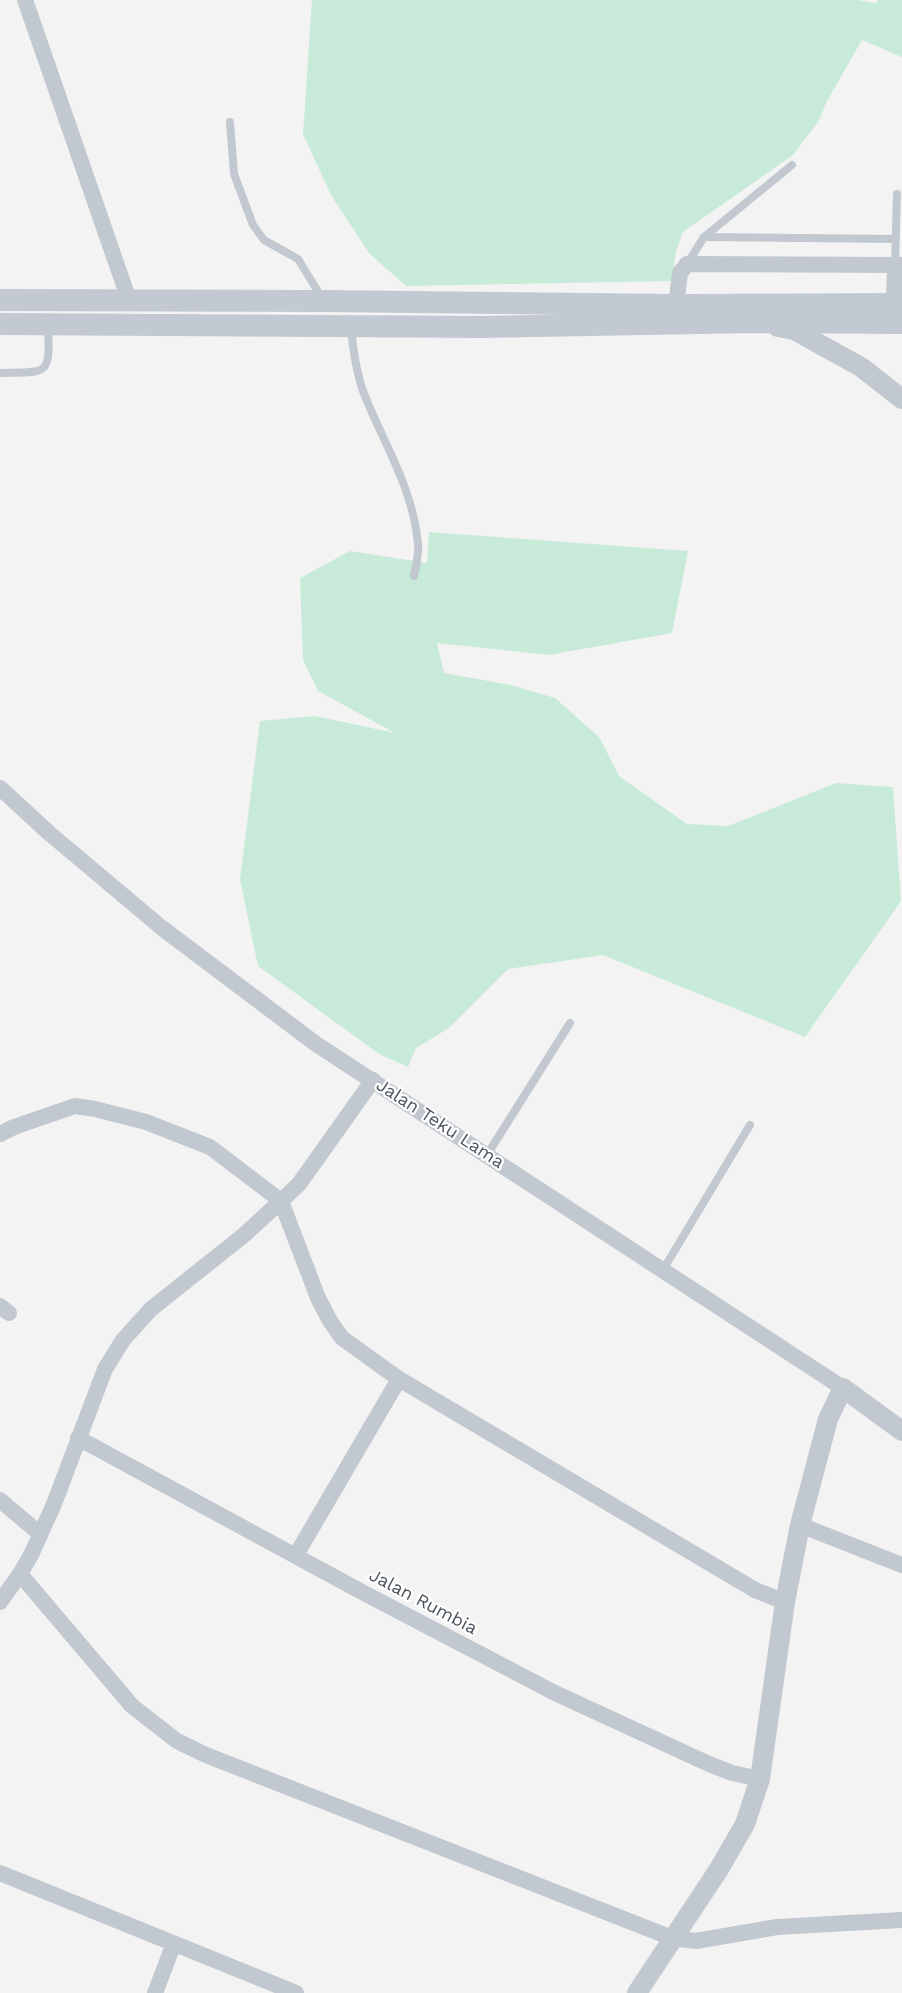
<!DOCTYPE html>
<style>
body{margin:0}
canvas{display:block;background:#f4f3f3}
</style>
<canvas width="902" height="1993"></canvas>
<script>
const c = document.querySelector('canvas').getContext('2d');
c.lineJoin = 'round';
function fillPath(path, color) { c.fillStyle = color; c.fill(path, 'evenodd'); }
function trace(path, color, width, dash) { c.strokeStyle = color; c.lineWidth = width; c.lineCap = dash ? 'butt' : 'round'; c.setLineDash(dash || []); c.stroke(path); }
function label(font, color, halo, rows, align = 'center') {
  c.font = font + ' "Work Sans",sans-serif'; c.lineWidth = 4.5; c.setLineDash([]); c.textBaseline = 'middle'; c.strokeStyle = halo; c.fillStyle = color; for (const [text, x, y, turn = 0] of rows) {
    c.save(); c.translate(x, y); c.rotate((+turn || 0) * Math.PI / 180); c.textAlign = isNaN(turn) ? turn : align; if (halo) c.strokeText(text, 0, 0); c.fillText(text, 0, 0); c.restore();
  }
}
const green = new Path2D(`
 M312,0H858L876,3L878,0H902V57L862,40L827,101L818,122L793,155L683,232L676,251L672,281L406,286L369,253L331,195L303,134Z
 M429,532L688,551L672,633L549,655L437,643L444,673L511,685L555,698L599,737L619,776L687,824L728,826L836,783L893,787L901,901L805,1037L603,955L508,969L449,1028L416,1048L408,1067L379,1054L258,966L240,879L260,721L315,716L395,733L318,691L303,660L300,578L350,551L427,563Z`);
const service = new Path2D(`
 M230,122L234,174L253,225L264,240L298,259L322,298
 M792,165L704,237L896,239
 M687,264L704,237
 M895,265L897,194
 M351,328C353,349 356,371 363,391C383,443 413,487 418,544C419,554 416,566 414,576
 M0,373C50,372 50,376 48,324
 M487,1155L570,1023
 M663,1270L750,1125`);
const minor = new Path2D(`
 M25,0L129,300
 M894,304L895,265
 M676,305L680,273L687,264L902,265
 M0,788L49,833L162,928L316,1044L843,1388
 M373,1080L299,1184L281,1201L318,1298L330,1321L342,1338L399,1379L755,1590L785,1602
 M0,1134L14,1127L75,1106L95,1109L146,1122L210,1147L281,1201L244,1235L151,1309L123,1340L105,1369L54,1504L31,1555L20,1574L0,1602
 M0,1306L9,1313
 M78,1438L362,1592L555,1693L709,1764L732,1773L760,1779
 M0,1500L39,1533
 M800,1525L902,1565
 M296,1555L399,1379
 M20,1574L132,1706L177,1741L206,1755L672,1938L696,1941L777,1927L902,1920
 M0,1873L296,1993
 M155,1993L174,1943`);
const tertiary = new Path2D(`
 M778,327L794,330L861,367L902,399
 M637,1993L719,1869L745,1824L760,1779L785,1602L800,1525L828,1419L843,1388L902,1431`);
const secondary = new Path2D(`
 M0,300L324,301L676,305L902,304
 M0,324L481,327L754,322L902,323`);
const streetNames = [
 ["Jalan Teku Lama",440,1124,33],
 ["Jalan Rumbia",423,1602,28]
];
fillPath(green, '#c8ebd9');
trace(service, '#c2c8cf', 8);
trace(minor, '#c2c8cf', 16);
trace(tertiary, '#c2c8cf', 20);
trace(secondary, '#c3c9d3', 22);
label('18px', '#4c545e', '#fff', streetNames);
</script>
